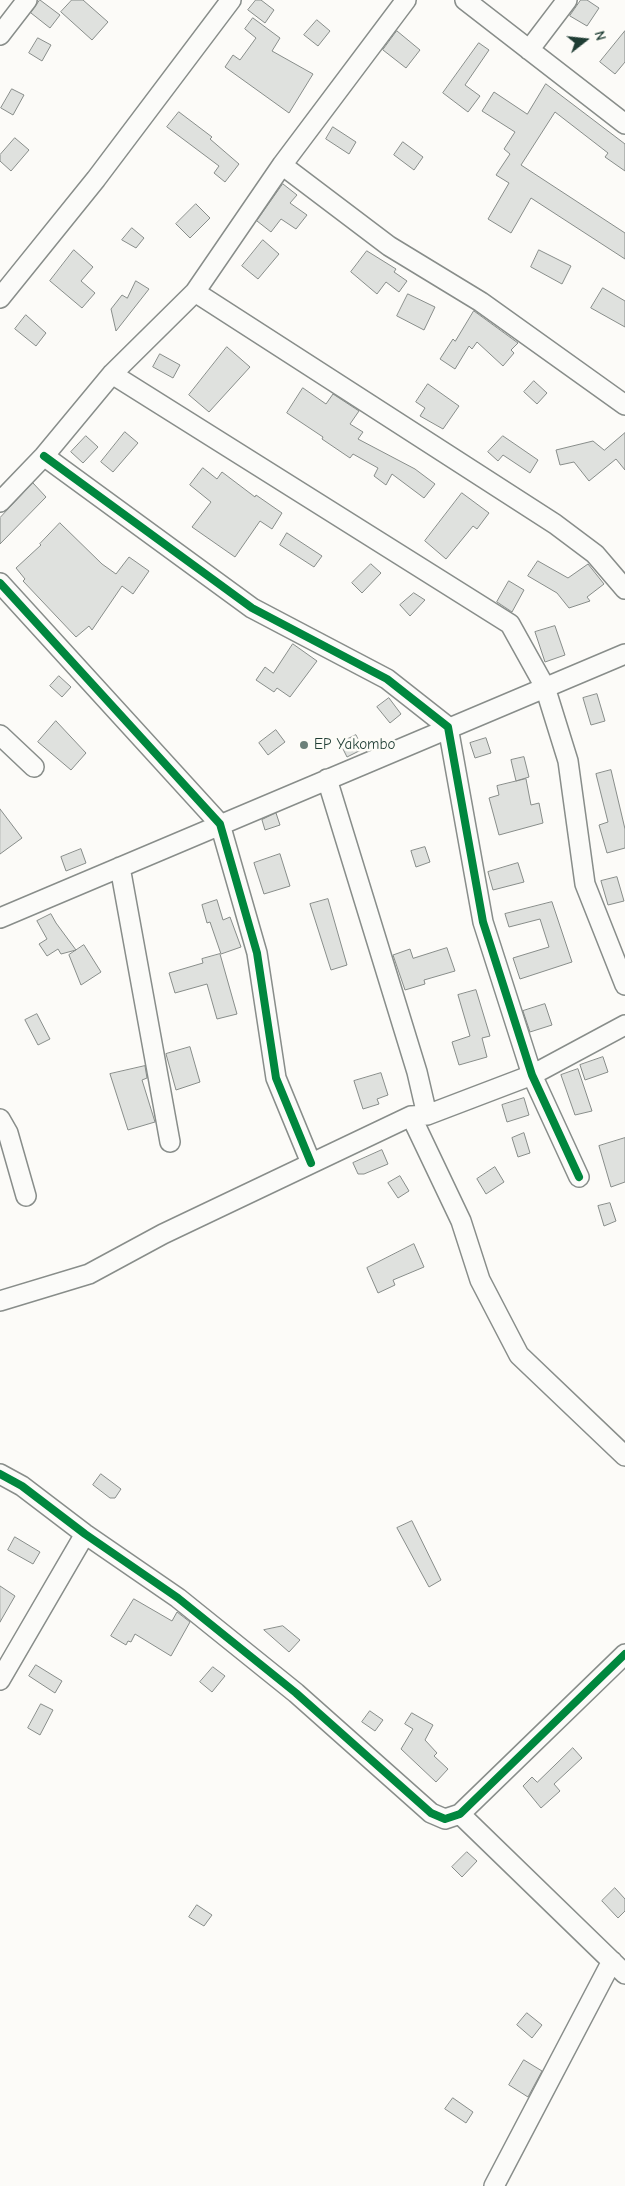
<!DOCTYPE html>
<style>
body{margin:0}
#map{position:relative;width:625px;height:2186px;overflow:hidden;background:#fcfbf8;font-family:"Comic Neue",sans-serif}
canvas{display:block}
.north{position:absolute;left:560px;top:15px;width:50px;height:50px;-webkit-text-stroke:4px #fdfcf7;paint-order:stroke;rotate:74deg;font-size:14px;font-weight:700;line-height:20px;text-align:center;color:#1f3d34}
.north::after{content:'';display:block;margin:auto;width:18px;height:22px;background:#1f3d34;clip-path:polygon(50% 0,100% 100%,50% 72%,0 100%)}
</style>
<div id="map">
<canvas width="625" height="2186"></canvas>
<div class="north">N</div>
</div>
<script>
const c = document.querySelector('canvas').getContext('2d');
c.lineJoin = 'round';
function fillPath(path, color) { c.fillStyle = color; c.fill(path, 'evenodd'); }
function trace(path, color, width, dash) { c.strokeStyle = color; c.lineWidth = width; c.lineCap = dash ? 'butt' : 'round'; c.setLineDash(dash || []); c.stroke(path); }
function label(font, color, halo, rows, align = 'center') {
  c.font = font + ' "Comic Neue",sans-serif'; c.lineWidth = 5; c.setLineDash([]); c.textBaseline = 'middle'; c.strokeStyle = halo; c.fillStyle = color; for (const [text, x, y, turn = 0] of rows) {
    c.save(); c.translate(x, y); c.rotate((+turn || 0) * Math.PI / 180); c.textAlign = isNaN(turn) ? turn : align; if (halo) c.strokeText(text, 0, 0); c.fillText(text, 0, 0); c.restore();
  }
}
const building = new Path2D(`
 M40,0L60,15L50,28L31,13Z
 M72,0H83L108,22L92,40L61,12Z
 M256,0H261L274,10L265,23L248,10Z
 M581,0H587L599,8L587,26L570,16Z
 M253,18L280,38L272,51L313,74L289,113L225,67L233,55L240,60L256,38L245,29Z
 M317,20L330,31L318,46L304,35Z
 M397,31L420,50L406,68L383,50Z
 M625,31V62L615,74L600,62Z
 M38,38L51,45L42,61L29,53Z
 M479,43L489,50L465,85L480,96L468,112L443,93Z
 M546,84L625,144V171L605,157L608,153L555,112L521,165L625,233V259L531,198L511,233L488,219L509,183L496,175L510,154L504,149L515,132L482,111L494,92L527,114Z
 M12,89L24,95L13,115L1,108Z
 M179,112L212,137L210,139L239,164L225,182L214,173L219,166L167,127Z
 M333,127L356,142L349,154L326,139Z
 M15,138L29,150L11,171L0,161V155Z
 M403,142L423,157L414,170L394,155Z
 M283,184L297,195L290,203L307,215L296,229L281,219L271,232L257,221Z
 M196,204L210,218L190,238L176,224Z
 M132,228L144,238L136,248L122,240Z
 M263,240L279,254L258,279L242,266Z
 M74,250L93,267L81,281L95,293L82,308L50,281Z
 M539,250L571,266L562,284L531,267Z
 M367,251L396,269L394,272L407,281L399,292L386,282L377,294L351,272Z
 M136,281L149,289L116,331L111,309L122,295L127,298Z
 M603,288L625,301V327L591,308Z
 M408,294L435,307L424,330L397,316Z
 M474,311L518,343L511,350L514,353L503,366L477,342L472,349L469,346L455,369L440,359L453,339L455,341Z
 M26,315L46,333L36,346L15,329Z
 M227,347L250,367L209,412L189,395Z
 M160,354L180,365L173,378L153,367Z
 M534,381L547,393L537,404L524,392Z
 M428,384L459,406L443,429L420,416L425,408L416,402Z
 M303,388L326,404L333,394L359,411L350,424L363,432L358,439L415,469L435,484L424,498L392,474L386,485L374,476L378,468L353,454L350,458L322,439L323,437L287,413Z
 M125,432L138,443L113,472L101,462Z
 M625,433V470L616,459L589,481L574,462L560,465L556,450L593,441L604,450Z
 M86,436L98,447L83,463L71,452Z
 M503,436L538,460L530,473L503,455L498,461L488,452Z
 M203,468L217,479L222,472L255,497L256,495L282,513L272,529L260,521L235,557L192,527L211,502L190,485Z
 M33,483L46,497L0,544V518Z
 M462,493L489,513L477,529L473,526L446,559L425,541Z
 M60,523L102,564L116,574L129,557L149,571L133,594L122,586L92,630L89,626L76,637L23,581L25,579L16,568L41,545L40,544Z
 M287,533L322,556L314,567L280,545Z
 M538,561L568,578L588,564L604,584L587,597L590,601L569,608L557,593L528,576Z
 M371,564L381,573L362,593L352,583Z
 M509,581L524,590L512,612L497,602Z
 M414,593L425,600L410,616L400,605Z
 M555,626L565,655L545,662L535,632Z
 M293,644L317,661L290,697L277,688L274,692L256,680L265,667L273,673Z
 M59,676L71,687L62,697L50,686Z
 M597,694L605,721L591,725L583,698Z
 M389,698L401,714L390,723L377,707Z
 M56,721L86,753L71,770L38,742Z
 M276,730L285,742L268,755L259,743Z
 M356,735L363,749L347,757L340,743Z
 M486,738L491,753L475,758L470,743Z
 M524,757L529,777L516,781L511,760Z
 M611,770L625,829V848L607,853L599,825L608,822L596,774Z
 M526,779L531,805L539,803L543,823L499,835L489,798L499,795L497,786Z
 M0,809L22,838L0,854Z
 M276,813L280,825L265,830L262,820Z
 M425,847L430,862L416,867L411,851Z
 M81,849L86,863L66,871L61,857Z
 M280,854L290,886L264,894L254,863Z
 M518,863L524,882L493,890L488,872Z
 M617,877L624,901L608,905L601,881Z
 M328,899L347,965L331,970L310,904Z
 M217,900L223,920L230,917L241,947L221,954L210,922L207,923L202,905Z
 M552,902L572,962L520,979L513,958L549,947L540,919L509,927L505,914Z
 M51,914L56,923L76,950L61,954L58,949L47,956L39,944L47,939L37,921Z
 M84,945L101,972L81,985L69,955Z
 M447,948L455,971L424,980L425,984L405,990L393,955L410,949L413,958Z
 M220,954L237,1014L217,1019L207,984L175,993L169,973L203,963L202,959Z
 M476,990L490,1036L482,1038L487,1057L459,1065L452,1042L470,1036L458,995Z
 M545,1004L552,1025L530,1032L523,1011Z
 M37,1014L50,1039L38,1045L25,1020Z
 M190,1047L200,1082L176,1090L166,1054Z
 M603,1057L608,1072L585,1080L580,1065Z
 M145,1066L147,1078L142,1080L155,1122L128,1130L110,1074Z
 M578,1069L592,1111L575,1115L561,1075Z
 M381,1073L388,1095L377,1099L379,1104L363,1109L354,1081Z
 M524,1098L529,1115L507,1122L502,1105Z
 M524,1133L530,1153L518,1157L512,1138Z
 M625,1138V1182L611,1187L599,1146Z
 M382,1150L388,1164L364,1174H358L353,1163Z
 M495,1167L504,1182L486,1194L477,1179Z
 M400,1176L409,1191L398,1198L388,1183Z
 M610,1203L616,1221L604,1226L598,1206Z
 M414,1244L424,1267L393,1280L395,1285L378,1293L367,1268Z
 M101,1474L121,1489L115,1498H110L93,1485Z
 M412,1521L441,1580L429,1587L397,1528Z
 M15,1537L40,1552L33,1564L8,1550Z
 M0,1586L15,1596L0,1622Z
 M134,1599L172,1621L177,1612L190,1622L171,1656L135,1634L131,1642L128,1641L126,1645L111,1636Z
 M283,1626L300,1640L289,1652L264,1630Z
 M36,1665L62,1681L55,1693L29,1676Z
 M213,1667L225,1676L212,1692L200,1682Z
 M41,1704L53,1710L40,1735L28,1728Z
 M370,1711L383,1720L375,1731L362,1722Z
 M412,1713L433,1725L425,1740L437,1753L434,1756L448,1769L436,1782L401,1749L413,1729L405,1724Z
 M573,1748L582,1758L554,1784L560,1791L541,1808L523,1786L532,1777L537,1782Z
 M467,1852L477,1861L462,1877L452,1867Z
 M615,1888L625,1899V1911L618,1918L602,1901Z
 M197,1905L212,1915L204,1926L189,1917Z
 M527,2013L542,2025L532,2038L517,2025Z
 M524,2060L542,2071L528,2097L509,2085Z
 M453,2098L473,2112L466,2123L445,2109Z`);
const minor = new Path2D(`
 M465,0L625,124
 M0,35L27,0
 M529,50L567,0
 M282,165L389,246L481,302L625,405
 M195,292L555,524L595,554L625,589
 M0,298L96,179L231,0
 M112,374L510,624L545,687L568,761L585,884L625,985
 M44,456L252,608L387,679L448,727L483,922L532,1075L579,1177
 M0,502L44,456L112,374L195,292L282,165L406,0
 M0,583L220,824L257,953L276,1078L311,1163
 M0,735L34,767
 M327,779L417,1072L427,1115L532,1075L625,1025
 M120,867L170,1142
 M0,918L625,654
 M411,1116L461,1221L480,1280L519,1355L625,1456
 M0,1119L8,1133L26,1196
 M0,1301L89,1274L163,1234L411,1116L427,1115
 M0,1474L22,1486L85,1534L178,1598L296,1693L431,1813L445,1819L460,1814L625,1654
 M0,1680L85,1534
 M460,1814L625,1974
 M494,2186L612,1961`);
const cycleway = new Path2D(`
 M44,456L252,608L387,679L448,727L483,922L532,1075L579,1177
 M0,583L220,824L257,953L276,1078L311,1163
 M0,1474L22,1486L85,1534L178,1598L296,1693L431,1813L445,1819L460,1814L625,1654`);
const markers = [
 [304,745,5,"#6c8079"]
];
const poiNames = [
 ["EP Yakombo",314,745]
];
fillPath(building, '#dfe1de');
trace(building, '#888d8a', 1);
trace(minor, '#888d8a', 22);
trace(minor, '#fbfbf9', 19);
trace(cycleway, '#00873e', 8);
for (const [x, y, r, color] of markers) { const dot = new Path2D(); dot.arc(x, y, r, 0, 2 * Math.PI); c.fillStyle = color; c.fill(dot); trace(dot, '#fdfcf7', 2); }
label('15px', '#1f3d34', '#fdfcf7', poiNames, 'left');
</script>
